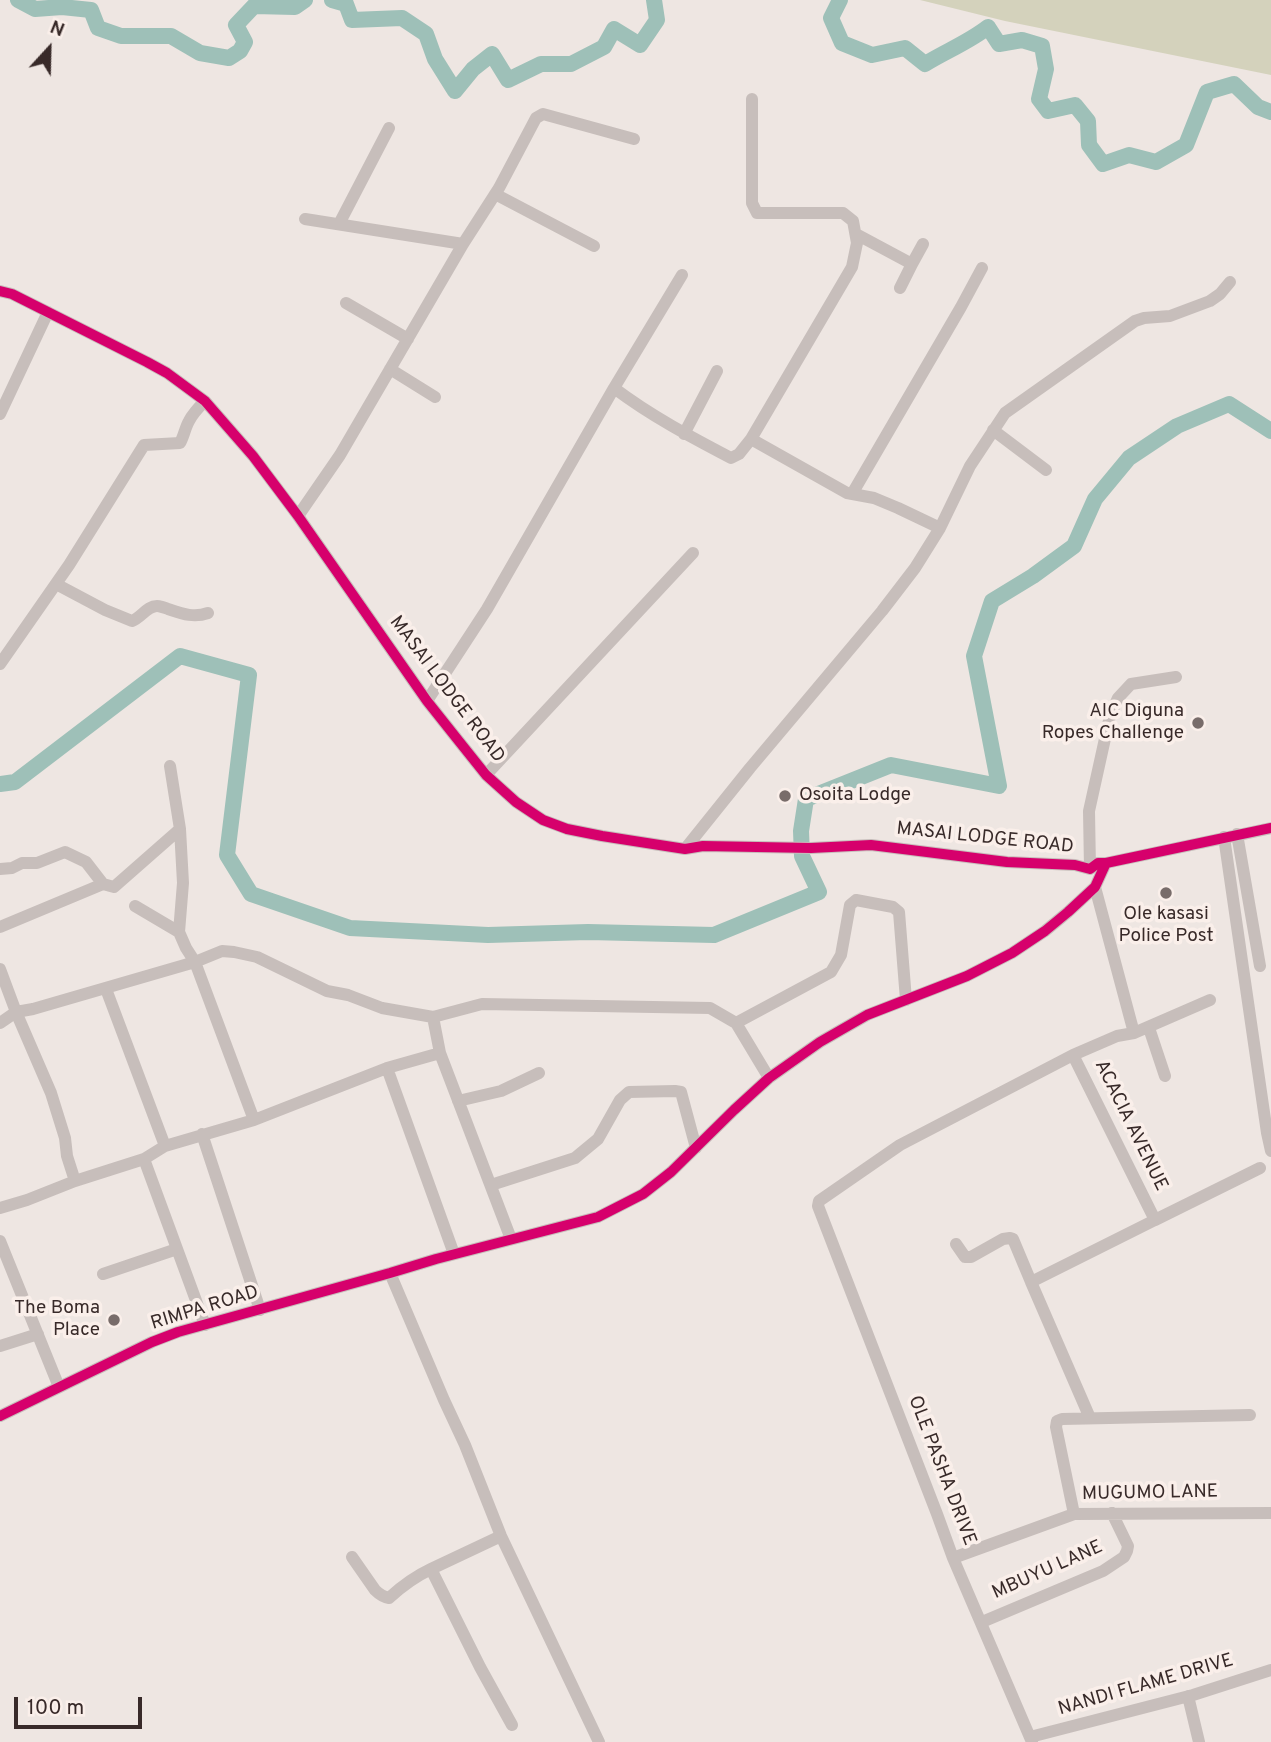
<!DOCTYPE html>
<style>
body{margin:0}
#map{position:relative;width:1271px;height:1742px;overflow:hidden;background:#eee6e2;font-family:Overpass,sans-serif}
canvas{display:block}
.north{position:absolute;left:14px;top:14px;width:70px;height:70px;-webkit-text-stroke:5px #faefea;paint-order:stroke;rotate:22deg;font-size:19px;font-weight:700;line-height:28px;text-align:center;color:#382a29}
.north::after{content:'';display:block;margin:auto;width:24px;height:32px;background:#382a29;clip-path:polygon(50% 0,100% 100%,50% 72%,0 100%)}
.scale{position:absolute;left:14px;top:1697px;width:128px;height:32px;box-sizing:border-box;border:4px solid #382a29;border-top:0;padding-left:9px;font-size:21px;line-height:24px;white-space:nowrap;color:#382a29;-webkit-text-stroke:5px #faefea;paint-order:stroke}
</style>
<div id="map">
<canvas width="1271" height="1742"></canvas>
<div class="north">N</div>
<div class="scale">100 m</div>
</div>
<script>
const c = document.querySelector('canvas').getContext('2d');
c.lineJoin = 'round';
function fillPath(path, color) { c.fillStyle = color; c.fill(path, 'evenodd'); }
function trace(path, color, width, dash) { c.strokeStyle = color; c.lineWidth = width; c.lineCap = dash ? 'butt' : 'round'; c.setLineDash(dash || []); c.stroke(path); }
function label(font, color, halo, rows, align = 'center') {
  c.font = font + ' Overpass,sans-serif'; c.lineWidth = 7; c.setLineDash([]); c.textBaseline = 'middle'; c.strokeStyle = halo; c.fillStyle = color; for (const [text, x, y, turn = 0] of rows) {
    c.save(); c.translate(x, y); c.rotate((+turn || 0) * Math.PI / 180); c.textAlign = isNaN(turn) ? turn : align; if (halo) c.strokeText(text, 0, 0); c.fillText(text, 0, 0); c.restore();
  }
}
const green = new Path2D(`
 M920,0H1271V75L1005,21Z`);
const river = new Path2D(`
 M18,0L35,9L62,7L91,10L98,28L121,36H171L200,53L229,58L240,51L245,42L236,25L254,6L295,7L305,0
 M332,0L346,4L352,20L402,18L426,34L435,59L455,91L473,69L492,54L508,80L541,64H571L604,47L614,29L640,45L657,20L654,0
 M840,0L831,18L842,43L872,55L905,48L925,64C946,51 969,42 988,27L999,44L1022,40L1042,46L1046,69L1039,99L1048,111L1075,105L1088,121L1089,145L1103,164L1129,155L1156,162L1186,145L1207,92L1234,84L1258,107L1271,112
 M0,784L15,782L180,656L249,675L227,855L251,894L350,928L488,935L588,932L714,935L819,892L802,856L801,831L806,799L891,765L999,786L974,656L992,601L1033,576L1074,546L1095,499L1129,458L1177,426L1229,404L1271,431`);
const minor = new Path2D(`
 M495,194L594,246
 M305,219L463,244
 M339,224L389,128
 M856,234L912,264L923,244
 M900,288L912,264
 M0,291L12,294L147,362L167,373L205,401L253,456L298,516L427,701L458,740L486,775L516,802L543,820L567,829L602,836L685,849L703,846L811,848L871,845L1007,862L1075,865L1090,869L1098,863H1106L1271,828
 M346,303L408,339
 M390,369L435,397
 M614,388L682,275
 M0,414L48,312
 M993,430L1046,470
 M684,434L717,371
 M751,439L847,493L874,498L898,508L940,528
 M852,494L961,307L982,268
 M298,516L340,455L463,244L499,188L536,118L543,114L634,139
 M56,584L105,610L132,621C141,618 147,606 157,606C159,606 166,608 168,609C183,614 194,618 208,613
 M0,664L69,565L144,445L180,443C184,436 185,428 189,421C193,413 199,407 205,401
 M427,701L487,609L614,388C651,416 691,437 731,458L739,454L751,439L852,267L857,243L853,221L843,213H757L752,203V99
 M486,775L693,553
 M1237,834L1260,966
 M1224,837L1267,1133L1271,1151
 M685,849L750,768L882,611L915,568L940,528L970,466L1005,413L1135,321L1144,318L1170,316L1210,301L1220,294L1230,282
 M0,869L12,868L22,863H37L65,852L86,862L103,884L114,887L180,829L170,766
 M1090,869L1089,811L1110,716L1118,698L1131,684L1176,677
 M135,906L179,932L186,948L195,962L222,951L234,952L257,957L327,991L348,995L382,1008L433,1017L482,1004L710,1008L736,1023L769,1078
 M0,927L103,884
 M179,932L183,883L180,829
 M0,969L16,1012L51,1093L65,1138L67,1156L75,1181
 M106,989L165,1146
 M433,1017L440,1053
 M0,1023L16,1012L33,1009L195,962L254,1120
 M736,1023L831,972L841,955L850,905L856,900L893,907L899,912L906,1000
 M1149,1028L1165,1076
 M1134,1033L1210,1000
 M1073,1055L1155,1220L1031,1282L1090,1418
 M387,1068L454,1254
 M458,1101L501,1091L539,1073
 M202,1134L260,1310
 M144,1159L205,1325
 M491,1185L575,1158L598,1139L620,1100L629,1092L675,1091L681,1092L696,1148
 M0,1208L27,1200L75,1181L144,1159L165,1146L254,1120L387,1068L440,1053L511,1239
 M1155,1220L1260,1168
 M0,1241L59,1387
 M956,1244L965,1257H971L1003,1239L1010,1238L1013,1239L1031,1282
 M390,1273L444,1400L465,1445L501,1536L599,1742
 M103,1274L177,1249
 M0,1346L38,1334
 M0,1416L152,1342L178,1332L390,1273L436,1259L598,1217L643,1194L671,1172L734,1110L769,1078L820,1042L867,1015L967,976L1012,953L1045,931L1068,912L1095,887L1106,863
 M1074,1514L1056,1427L1057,1421L1062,1419L1250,1415
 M501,1536L431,1569L480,1667L512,1725
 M352,1557L375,1590C379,1594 383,1597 389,1598C402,1586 414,1577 431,1569
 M953,1558L1074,1514L1271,1513
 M982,1622L1103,1571L1124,1557L1127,1551L1128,1546L1112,1513
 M1188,1696L1199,1742
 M1030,1737L1193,1695L1271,1670
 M1032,1742L953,1558L937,1514L818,1206L819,1201L900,1145L1073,1055L1117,1036L1134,1033L1095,887`);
const cycleway = new Path2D(`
 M0,291L12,294L147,362L167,373L205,401L253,456L298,516L427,701L458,740L486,775L516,802L543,820L567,829L602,836L685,849L703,846L811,848L871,845L1007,862L1075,865L1090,869L1098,863H1106L1271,828
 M0,1416L152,1342L178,1332L390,1273L436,1259L598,1217L643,1194L671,1172L734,1110L769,1078L820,1042L867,1015L967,976L1012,953L1045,931L1068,912L1095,887L1106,863`);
const markers = [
 [1198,723,7,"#786c6a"],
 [785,796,7,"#786c6a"],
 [1166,893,7,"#786c6a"],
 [114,1320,7,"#786c6a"]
];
const streetNames = [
 ["MASAI LODGE ROAD",446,690,53],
 ["MASAI LODGE ROAD",985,839,6],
 ["ACACIA AVENUE",1130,1126,64],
 ["RIMPA ROAD",205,1309,-17],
 ["OLE PASHA DRIVE",941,1471,69],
 ["MUGUMO LANE",1150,1494,-1],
 ["MBUYU LANE",1048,1571,-24],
 ["NANDI FLAME DRIVE",1146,1686,-16]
];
const poiNames = [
 ["AIC Diguna",1184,712],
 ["Ropes Challenge",1184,734],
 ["Osoita Lodge",799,796,"left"],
 ["Ole kasasi",1166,915,"center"],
 ["Police Post",1166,937,"center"],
 ["The Boma",100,1309],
 ["Place",100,1331]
];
fillPath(green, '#d4d2bc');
trace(river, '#9ec0b8', 16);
trace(minor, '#c7bebb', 12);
trace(cycleway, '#d6006c', 10);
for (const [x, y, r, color] of markers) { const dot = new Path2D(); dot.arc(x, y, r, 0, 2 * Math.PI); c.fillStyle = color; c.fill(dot); trace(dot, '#faefea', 2.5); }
label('19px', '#382a29', '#faefea', streetNames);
label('19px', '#382a29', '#faefea', poiNames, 'right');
</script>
